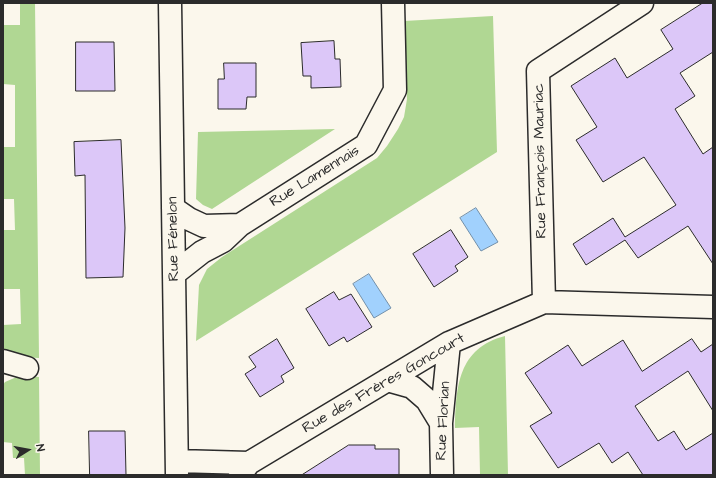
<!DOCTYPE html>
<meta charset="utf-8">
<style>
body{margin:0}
#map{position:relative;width:716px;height:478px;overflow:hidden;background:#fbf7ec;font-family:"Architects Daughter",sans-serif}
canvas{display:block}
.frame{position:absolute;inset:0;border:4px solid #2b2b2b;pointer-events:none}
.north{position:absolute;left:8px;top:430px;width:40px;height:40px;-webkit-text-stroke:3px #fbf7ec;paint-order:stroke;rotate:79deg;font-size:11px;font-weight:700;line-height:16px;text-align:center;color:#2b2b2b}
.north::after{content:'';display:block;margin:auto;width:14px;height:18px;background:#2b2b2b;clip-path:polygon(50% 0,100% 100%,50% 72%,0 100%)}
</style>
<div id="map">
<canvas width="716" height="478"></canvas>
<div class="frame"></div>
<div class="north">N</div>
</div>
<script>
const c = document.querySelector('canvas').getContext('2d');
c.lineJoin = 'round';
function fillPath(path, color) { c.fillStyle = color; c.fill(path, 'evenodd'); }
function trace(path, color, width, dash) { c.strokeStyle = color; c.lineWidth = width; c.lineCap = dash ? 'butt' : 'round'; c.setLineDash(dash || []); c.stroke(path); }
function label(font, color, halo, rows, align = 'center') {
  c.font = font + ' "Architects Daughter",sans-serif'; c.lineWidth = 3.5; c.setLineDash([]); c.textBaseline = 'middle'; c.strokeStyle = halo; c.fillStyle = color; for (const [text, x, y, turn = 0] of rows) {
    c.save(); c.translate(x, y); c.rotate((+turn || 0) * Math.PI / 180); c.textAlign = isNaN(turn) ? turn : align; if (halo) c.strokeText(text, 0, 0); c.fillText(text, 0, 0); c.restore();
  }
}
const green = new Path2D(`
 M20,3H35L39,358L23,357L3,354V325L21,324L20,289H3V230H15L14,199H3V147H15V85L3,84V25H20Z
 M493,16L497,152L196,341L199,285L207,269L222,257L377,158L387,146L398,129L404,117L407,99L404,21Z
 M335,129L212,209L203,205L196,199L198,132Z
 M505,336L508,475H480L479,427L455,428C456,387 458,348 505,336Z
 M19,376L39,377L40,475H25L24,458H13L12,443L3,442V385L5,382Z`);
const water = new Path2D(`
 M476,208L498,242L481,251L460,218Z
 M369,274L391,308L374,318L353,284Z`);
const building = new Path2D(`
 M703,3H713V52L680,73L695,96L675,109L703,154L713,147V264L688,226L638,258L625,240L586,265L573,244L613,218L625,237L676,205L644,157L603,182L576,140L597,127L571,86L615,58L627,78L673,49L661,30Z
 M334,41L335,59H340L341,87L311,88V76H303L301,43Z
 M76,42H114L115,91H76Z
 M224,63H256V97H247L246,109H218V79H224Z
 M121,140L125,228L123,277L86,278L85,175L75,176L74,142Z
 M451,230L468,257L455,266L458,271L434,287L413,254Z
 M334,292L339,300L351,294L372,327L347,342L344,337L329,346L306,309Z
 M277,339L294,368L281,376L284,382L260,397L245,374L256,367L249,357Z
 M692,339L701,352L713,344V411L688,371L635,406L658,441L674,431L686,450L713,433V475H643L628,452L612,463L599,443L558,468L530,426L552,413L525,373L568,345L582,366L623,340L642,371Z
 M89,431H125L126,475H90Z
 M349,445H375V449H399V475H302Z`);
const street = new Path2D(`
 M170,3L177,475
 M173,208L189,219L204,226L240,225L223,241L202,252L174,274
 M240,225L366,145L395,90L393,3
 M544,302L538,71L642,3
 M3,361L27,368
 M387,380L412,387L427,400L441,423
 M177,461L249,463
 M240,475L249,463L449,343L544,302L713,307
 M442,475L441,423L449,343`);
const streetNames = [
 ["Rue François Mauriac",541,161,-91],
 ["Rue Lamennais",315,177,-32],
 ["Rue Fénelon",174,239,-91],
 ["Rue des Frères Goncourt",384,384,-30],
 ["Rue Florian",444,421,-87]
];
fillPath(green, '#b0d793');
fillPath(water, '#a1d1fd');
trace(water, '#728fa9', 1);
fillPath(building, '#dcc7f8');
trace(building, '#2b2b2b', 1);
trace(street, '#2b2b2b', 25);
trace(street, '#fbf7ec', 22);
label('15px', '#2b2b2b', '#fbf7ec', streetNames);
</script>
